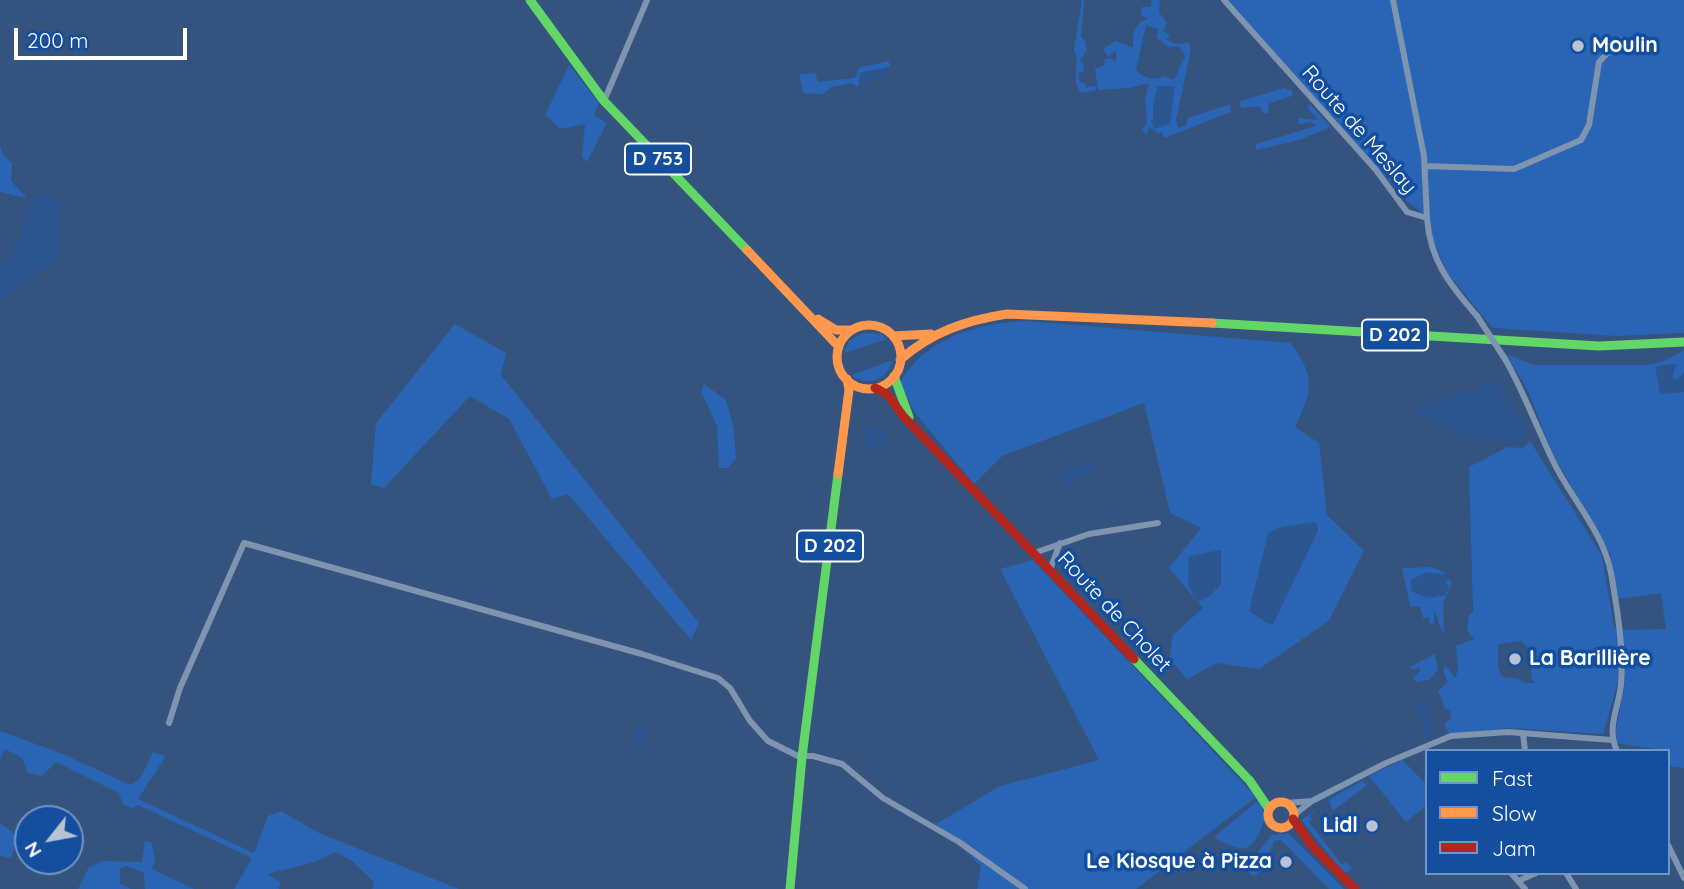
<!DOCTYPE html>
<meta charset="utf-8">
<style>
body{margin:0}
#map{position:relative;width:1684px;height:889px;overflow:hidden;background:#34537e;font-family:Quicksand,sans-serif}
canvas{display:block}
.legend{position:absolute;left:1425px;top:749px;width:245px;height:126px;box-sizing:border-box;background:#144e9e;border:2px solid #7295c5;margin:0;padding:9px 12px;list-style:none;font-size:21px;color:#fff}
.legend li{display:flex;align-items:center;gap:14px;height:35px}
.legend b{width:35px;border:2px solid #7295c5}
.north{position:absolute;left:14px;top:805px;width:70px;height:70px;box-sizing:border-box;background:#144e9e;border:2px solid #7295c5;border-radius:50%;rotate:239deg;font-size:19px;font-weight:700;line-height:28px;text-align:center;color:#fff}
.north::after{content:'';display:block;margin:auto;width:24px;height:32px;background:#b8c3d2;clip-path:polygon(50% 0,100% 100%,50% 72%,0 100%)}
.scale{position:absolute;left:14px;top:28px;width:173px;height:32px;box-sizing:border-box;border:4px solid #fff;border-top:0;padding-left:9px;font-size:21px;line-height:24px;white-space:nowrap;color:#fff;-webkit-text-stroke:5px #144e9e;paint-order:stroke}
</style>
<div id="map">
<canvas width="1684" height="889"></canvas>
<ul class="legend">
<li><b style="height:9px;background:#63d668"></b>Fast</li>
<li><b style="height:9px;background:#ff974d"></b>Slow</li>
<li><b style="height:9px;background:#b3261e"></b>Jam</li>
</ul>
<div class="north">N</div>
<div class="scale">200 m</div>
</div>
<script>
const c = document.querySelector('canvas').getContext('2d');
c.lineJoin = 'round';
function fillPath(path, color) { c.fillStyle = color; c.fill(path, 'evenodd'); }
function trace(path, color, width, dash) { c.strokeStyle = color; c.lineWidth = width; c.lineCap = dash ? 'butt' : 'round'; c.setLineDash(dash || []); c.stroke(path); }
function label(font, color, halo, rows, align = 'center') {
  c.font = font + ' Quicksand,sans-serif'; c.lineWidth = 7; c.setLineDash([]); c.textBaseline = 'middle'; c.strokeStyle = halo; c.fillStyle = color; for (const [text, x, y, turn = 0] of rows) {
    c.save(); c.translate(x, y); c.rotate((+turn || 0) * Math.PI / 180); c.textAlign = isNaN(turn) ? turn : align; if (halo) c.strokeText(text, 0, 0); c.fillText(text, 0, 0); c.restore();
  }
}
const green = new Path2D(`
 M1082,0H1084L1081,37L1085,40L1087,51L1079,61L1083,62L1084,71L1078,73L1080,82L1085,83L1086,87L1096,86V90L1081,93C1070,79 1081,64 1074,50Z
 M1152,0H1160L1159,12L1167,23L1163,30L1170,36L1166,39L1175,44L1189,43L1191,50L1176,120L1178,128L1186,126L1188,118L1230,104L1231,112L1164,138L1162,132L1158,134L1150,127L1146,135L1142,130L1147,123L1145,100L1149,83L1130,88L1098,90L1095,69L1105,65L1104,59L1112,58L1116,64V51L1108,57L1103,49L1116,41L1133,48C1133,34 1133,24 1147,19L1140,14L1142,7H1150ZM1146,25L1159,30L1156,38L1169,47L1179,46L1185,56L1174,80L1164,76C1153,81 1145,79 1136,70ZM1172,86L1160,126L1157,129L1158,126L1150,122L1157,117L1158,87Z
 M1228,0H1684V333L1617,336L1493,328L1447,273L1422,213L1408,202Z
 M888,61L891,66L858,80L860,85L857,87L851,83L832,87L823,94L803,93L799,74L815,73L818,82L855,78L859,68Z
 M569,65L599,103L594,115L607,123L587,162L582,157L585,124L560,129L545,115Z
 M1284,88L1293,91L1292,96L1268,104L1269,113H1263L1259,106L1241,108L1240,101Z
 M1310,104L1331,127L1299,140L1256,150V144L1316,126L1312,122L1299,124L1298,118L1319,120L1307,108Z
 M0,145L3,155L12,163L11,181L27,198L0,192Z
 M1027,321L1291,343C1316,379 1313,388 1295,427L1319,443L1327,515L1364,551L1329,621L1259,669L1217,663L1187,679L1169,659L1173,635L1203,608L1169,568L1201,528L1170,513L1144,403L1002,456L974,484L916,414L899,384C924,338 978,323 1027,321Z
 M455,324L506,353L501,375L699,623L691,640L568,494L552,499L509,419L470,396L384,488L371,484L376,423Z
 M863,333L881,334L887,339L844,353L849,341Z
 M1684,350V768L1668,766V751L1617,743L1616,730L1625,683L1618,681L1603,734L1507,728L1450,735L1444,724L1451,718L1450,711L1445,709L1438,691L1448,682L1443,671L1445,665L1455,678L1458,670L1456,646L1474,639L1467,631L1469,615L1473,612L1469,467L1508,447L1523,448L1530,441L1602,556L1614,627L1623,630L1666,629L1661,593L1618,599L1611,556L1553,454L1528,391L1506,354L1534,365H1648L1664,361ZM1521,641L1533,654L1531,678L1536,683H1525L1519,679L1503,677L1498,668V644Z
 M893,360C887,381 868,387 851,375Z
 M704,384L726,400L734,429L736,459L728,468H719L717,426L701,392Z
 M1033,560L1256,797L1136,889H977L981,866L936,824L1000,786L1099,760L1000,569Z
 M1430,567L1445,572L1440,577L1412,579L1411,591L1431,597L1446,595L1442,583L1449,579L1452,583L1443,603L1444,631L1442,632L1434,609V623L1430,624L1429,618H1423L1420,607L1410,606L1402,568Z
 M1435,654L1438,670L1429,680L1416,682L1413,677L1420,671L1419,667L1413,670L1410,667Z
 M0,731L63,754L130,785L140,779L153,752L166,756L138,799L254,853L268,816L281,811L319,833L459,889H372L374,882L351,860L335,852L315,862L267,874L280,882L279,889H234L252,858L138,805L133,808L123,805L119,793L56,762L42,776L28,773L22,758L5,749L0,759Z
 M1402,760L1427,785V805L1406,822L1369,776Z
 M1362,781L1367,785L1333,811L1329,802L1333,797Z
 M1260,799L1265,819C1252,854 1244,855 1214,837Z
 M1319,808L1310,816L1312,819L1309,822L1342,865L1346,862L1352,868L1345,874L1301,820Z
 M0,823L18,836L11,858L0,856Z
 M1288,833L1344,889H1329L1281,840L1274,841L1269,855L1270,863L1253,877L1245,868L1272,835Z
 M145,841L152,843L155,861L152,869L194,889H145L144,873L127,866L120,868V884L131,889H78L89,867L103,861L142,862Z`);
const water = new Path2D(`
 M887,67L889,77L861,84L859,73Z
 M1175,86L1170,124L1153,129V106L1157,87Z
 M49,194L61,205L62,214L57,224L62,250C52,268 18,283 0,303V264L13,252L33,197Z
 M1676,364L1672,378L1676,380L1684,373V392L1660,394L1655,366Z
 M1494,380L1523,421V443L1469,437L1410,412Z
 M865,427L887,429L884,442L869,453L863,437Z
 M1085,463L1096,464L1097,471L1064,485L1058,472Z
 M1313,522L1317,524L1318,531L1273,624L1267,623L1249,611L1268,534L1278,528Z
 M1221,550V584L1210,596L1197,602L1188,585L1189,556Z
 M1427,572L1445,575L1449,590C1437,600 1425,600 1413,591L1410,580Z
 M1414,700L1427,708L1435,735L1425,739Z
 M635,725L646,726L645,744L633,743Z`);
const street = new Path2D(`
 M1224,0L1376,170L1407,212L1427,218C1430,261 1450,285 1477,316
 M1393,0L1424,156L1427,218
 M604,101L647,0
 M1425,166L1514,169L1581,140L1589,125L1599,62L1620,40
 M1505,359C1525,394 1537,429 1555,465C1572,499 1604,534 1611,573C1617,608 1624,648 1621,684C1619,708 1606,727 1617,751
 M1034,553L1089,534L1158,523
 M1050,570L1060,543
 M169,723L180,688L244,543L642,654L718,678L730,688L750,721L768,741L798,756H813L842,764L883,798L959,842L1025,889
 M1523,733L1525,751
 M1312,801L1386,763L1451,736L1508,732L1612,740
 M1286,803L1312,801L1294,815
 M1668,845L1684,878
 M1511,873L1525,889
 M1566,873L1576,889
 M1518,881L1536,873`);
const fast = new Path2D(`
 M530,0L604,101L747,250
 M1212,323L1599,346L1684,342
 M894,376L909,417
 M1134,659L1250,781L1269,809
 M790,889L802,757L838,474`);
const slow = new Path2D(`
 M747,250L839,347
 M818,319L836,330H851
 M837 357a32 32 0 1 1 64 0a32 32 0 1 1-64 0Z
 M893,336L931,334
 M900,360C931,332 967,320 1007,314L1212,323
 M838,474L849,390L847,379
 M1268 815a13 13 0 1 1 26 0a13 13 0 1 1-26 0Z`);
const jam = new Path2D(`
 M875,388L888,395L903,416L1134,659
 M1293,819L1314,848L1355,889`);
const streetBridge = new Path2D(`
 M1477,316L1505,359`);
const markers = [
 [1578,46,7,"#b8c3d2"],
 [1515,659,7,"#b8c3d2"],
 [1372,826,7,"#b8c3d2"],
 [1286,862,7,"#b8c3d2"]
];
const shields = [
 [658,159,66],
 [1395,335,66],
 [830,546,66]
];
const shieldNames = [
 ["D 753",658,159],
 ["D 202",1395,335],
 ["D 202",830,546]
];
const poiNames = [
 ["Moulin",1592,46],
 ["La Barillière",1529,659],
 ["Lidl",1358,826,"right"],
 ["Le Kiosque à Pizza",1272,862,"right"]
];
const streetNames = [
 ["Route de Meslay",1359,130,49],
 ["Route de Cholet",1114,612,47]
];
fillPath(green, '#2965b4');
fillPath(water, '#2c568f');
trace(street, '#7f94af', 6);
trace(fast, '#63d668', 9);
trace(slow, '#ff974d', 9);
trace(jam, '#b3261e', 9);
trace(streetBridge, '#7f94af', 6);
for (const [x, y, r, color] of markers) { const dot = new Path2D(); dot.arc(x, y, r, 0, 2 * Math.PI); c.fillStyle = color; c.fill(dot); trace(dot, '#144e9e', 2.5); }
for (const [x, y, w] of shields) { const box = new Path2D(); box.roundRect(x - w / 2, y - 15.5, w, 31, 5); c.fillStyle = '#144e9e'; c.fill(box); trace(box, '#fff', 2); }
label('bold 19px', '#fff', null, shieldNames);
label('bold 21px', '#fff', '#144e9e', poiNames, 'left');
label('21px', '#fff', '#144e9e', streetNames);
</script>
